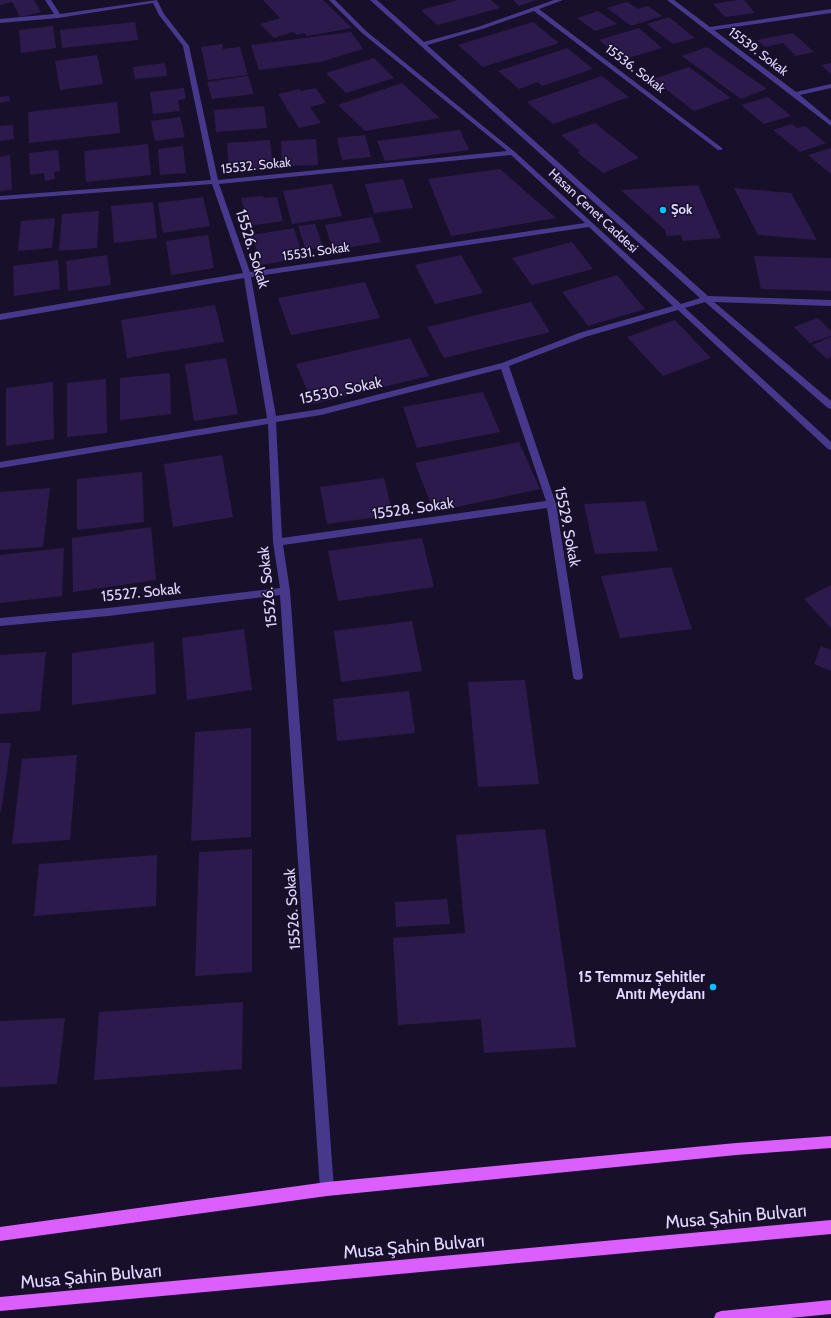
<!DOCTYPE html>
<meta charset="utf-8">
<style>
body{margin:0}
canvas{display:block;background:#180f2a}
</style>
<canvas width="831" height="1318"></canvas>
<script>
const c = document.querySelector('canvas').getContext('2d');
c.lineJoin = 'round';
function fillPath(path, color) { c.fillStyle = color; c.fill(path, 'evenodd'); }
function trace(path, color, width, dash) { c.strokeStyle = color; c.lineWidth = width; c.lineCap = dash ? 'butt' : 'round'; c.setLineDash(dash || []); c.stroke(path); }
function label(font, color, halo, rows, align = 'center') {
  c.font = font + ' Cabin,sans-serif'; c.lineWidth = 3; c.setLineDash([]); c.textBaseline = 'middle'; c.strokeStyle = halo; c.fillStyle = color; for (const [text, x, y, turn = 0] of rows) {
    c.save(); c.translate(x, y); c.rotate((+turn || 0) * Math.PI / 180); c.textAlign = isNaN(turn) ? turn : align; if (halo) c.strokeText(text, 0, 0); c.fillText(text, 0, 0); c.restore();
  }
}
const building = new Path2D(`
 M0,0H34L41,12L20,17L12,2L0,5Z
 M263,0H323L352,28L307,36L304,33L297,35L293,32L274,38L260,24L280,18Z
 M458,0H491L500,8L437,25L421,10Z
 M513,0H537L519,6Z
 M738,0H744L755,13L725,17L713,4Z
 M627,2L638,9L648,6L662,16L631,26L607,8Z
 M598,11L617,24L595,31L577,18Z
 M669,17L695,38L673,44L647,24Z
 M135,22L138,40L62,48L60,30Z
 M533,22L559,43L483,67L458,45Z
 M53,26L56,48L21,53L19,30Z
 M639,28L662,48L622,60L599,40Z
 M351,32L363,49L320,62L259,70L251,45Z
 M793,33L814,52L796,56L783,43L765,47L757,40Z
 M222,44L223,49L240,47L248,75L208,80L201,47Z
 M707,47L767,89L741,99L682,56Z
 M567,48L593,69L542,86L538,82L519,89L498,71Z
 M97,55L103,84L60,90L55,61Z
 M374,58L394,78L346,93L326,73Z
 M165,63L167,76L135,79L133,67Z
 M831,63V74L821,65Z
 M689,67L731,98L694,111L653,79Z
 M248,76L254,94L212,99L207,82Z
 M602,76L629,97L553,124L527,102Z
 M402,83L440,118L365,131L338,105Z
 M184,88L186,99L178,100L180,111L153,114L150,92Z
 M316,88L326,103L310,107L321,123L299,128L278,94L300,89L301,91Z
 M9,96L10,101L0,103V97Z
 M768,97L791,116L764,124L741,105Z
 M117,102L120,133L29,143L28,112Z
 M264,106L267,128L216,132L214,110Z
 M180,117L185,137L155,141L151,121Z
 M595,123L639,158L603,173L577,152L580,151L561,135Z
 M792,124L797,128L805,126L826,143L800,152L773,130Z
 M13,125L14,139L0,141V126Z
 M460,130L469,150L385,161L377,141Z
 M365,135L371,157L342,160L337,138Z
 M316,139L318,165L282,166L281,141Z
 M270,140L273,169L229,172L227,143Z
 M148,144L151,175L86,182L84,151Z
 M183,146L186,173L160,175L158,149Z
 M831,148V174L808,155Z
 M58,150L60,171L54,172L55,179L45,181L44,173L30,175L29,153Z
 M10,155L12,190L0,191V157Z
 M500,169L556,218L451,236L428,179Z
 M403,179L413,208L374,213L365,184Z
 M332,184L342,216L292,224L283,191Z
 M698,185L721,238L683,241L681,235L667,236L664,229L621,190Z
 M734,188L791,193L817,240L758,235Z
 M263,196L264,198L277,197L283,221L248,226L241,198Z
 M203,197L210,226L163,233L158,203Z
 M153,202L157,238L114,243L111,206Z
 M99,211L97,248L59,251L62,214Z
 M372,217L381,242L333,250L325,225Z
 M55,218L52,248L18,251L21,221Z
 M315,224L323,247L306,250L298,226Z
 M294,228L303,258L261,265L252,235Z
 M208,235L214,268L171,275L166,241Z
 M572,242L593,269L532,285L512,258Z
 M107,255L111,285L68,291L66,261Z
 M461,255L483,293L435,304L415,265Z
 M754,256L831,258V291L761,289Z
 M58,260L60,289L14,296L13,266Z
 M617,275L645,309L588,326L562,292Z
 M365,282L380,318L291,335L278,298Z
 M531,302L550,332L444,358L427,327Z
 M215,305L224,342L127,358L121,320Z
 M818,318L831,331V336L810,343L794,327Z
 M675,320L711,358L663,376L627,337Z
 M831,337V357L827,359L812,345Z
 M410,338L429,376L313,404L296,364Z
 M226,358L238,414L194,421L185,364Z
 M170,373L171,414L120,420V378Z
 M106,379L107,433L67,437V383Z
 M53,382L54,439L6,446V388Z
 M483,392L500,432L417,448L403,407Z
 M519,442L540,489L434,512L415,463Z
 M222,455L233,517L173,527L164,464Z
 M142,472L144,522L77,530V479Z
 M384,478L393,515L327,524L320,487Z
 M50,488L43,547L0,550V492Z
 M645,501L658,551L595,554L584,504Z
 M151,527L156,580L73,592L72,538Z
 M422,538L434,587L338,601L328,551Z
 M64,548L62,596L0,603V555Z
 M671,567L692,629L620,638L601,576Z
 M831,585V628L804,599Z
 M412,621L422,671L341,682L334,631Z
 M244,629L252,690L187,700L182,638Z
 M154,642L156,694L72,705V653Z
 M821,646L831,650V671L814,664Z
 M46,652L40,711L0,714V655Z
 M525,680L539,784L478,787L468,682Z
 M409,691L415,733L337,741L333,699Z
 M251,728V837L191,841L195,732Z
 M0,743H11L1,812H0Z
 M77,755L70,840L12,844L22,759Z
 M545,829L576,1047L484,1053L481,1019L398,1025L393,938L465,933L456,835Z
 M252,849V972L195,976L199,852Z
 M157,855L156,906L34,916L39,864Z
 M447,899L450,924L396,927L395,902Z
 M243,1002L242,1069L94,1080L99,1012Z
 M65,1018L57,1084L0,1087V1021Z`);
const minor = new Path2D(`
 M45,0H51L60,14L157,0L164,14L189,46L218,180L507,151L362,33L329,0H335L366,31L515,152L681,304L700,298L370,0H377L424,42L478,27L554,0H563L539,9L722,148V150H718L534,11L482,29L427,45L708,296L831,300V306L714,302L831,401V409L828,408L705,302L685,308L831,442V450L828,449L678,310L585,337L509,366L556,504L583,676L582,679L578,680L574,679L573,676L547,508L283,545L290,591L334,1189L332,1194L327,1196L322,1194L320,1189L280,595L108,616L0,626V618L108,608L280,588L273,542L268,424L0,468V462L267,418L244,278L0,320V314L243,273L212,184L0,200V196L211,180L183,46L159,15L153,3L58,18L0,23V19L54,14ZM511,155L585,223L250,272L219,184ZM589,227L673,306L579,333L502,363L321,409L276,416L251,277ZM501,369L546,501L282,538L276,422L321,415Z
 M667,0H674L710,27L831,9V13L714,30L796,92L831,84V88L800,95L831,121V126Z`);
const major = new Path2D(`
 M831,1136V1148L736,1155L327,1196L0,1241V1227L327,1182L736,1143Z
 M831,1220V1234L0,1311V1297Z
 M831,1300V1314L790,1318H714L716,1313L721,1311Z`);
const markers = [
 [663,210,4,"#04c1ff"],
 [713,987,4,"#04c1ff"]
];
const farStreetnames = [
 ["15539. Sokak",758,52,37],
 ["15536. Sokak",635,69,37],
 ["15532. Sokak",256,166,-6],
 ["Hasan Çenet Caddesi",593,211,43],
 ["15531. Sokak",316,252,-8]
];
const farPoinames = [
 ["Şok",671,210]
];
const streetNames = [
 ["15526. Sokak",252,249,73],
 ["15530. Sokak",341,391,-12],
 ["15528. Sokak",413,509,-8],
 ["15529. Sokak",567,527,79],
 ["15526. Sokak",268,587,-96],
 ["15527. Sokak",141,593,-6],
 ["15526. Sokak",293,909,-94]
];
const poiNames = [
 ["15 Temmuz Şehitler",705,978],
 ["Anıtı Meydanı",705,995]
];
const nearStreetnames = [
 ["Musa Şahin Bulvarı",736,1217,-5],
 ["Musa Şahin Bulvarı",414,1247,-5],
 ["Musa Şahin Bulvarı",91,1277,-5]
];
fillPath(building, '#2c1a4c');
fillPath(minor, '#48388b');
fillPath(major, '#db5fff');
for (const [x, y, r, color] of markers) { const dot = new Path2D(); dot.arc(x, y, r, 0, 2 * Math.PI); c.fillStyle = color; c.fill(dot); trace(dot, '#180f2a', 1.5); }
label('13px', '#e2d8ff', '#180f2a', farStreetnames);
label('bold 13px', '#e2d8ff', '#180f2a', farPoinames, 'left');
label('15px', '#e2d8ff', '#180f2a', streetNames);
label('bold 15px', '#e2d8ff', '#180f2a', poiNames, 'right');
label('18px', '#e2d8ff', '#180f2a', nearStreetnames);
</script>
